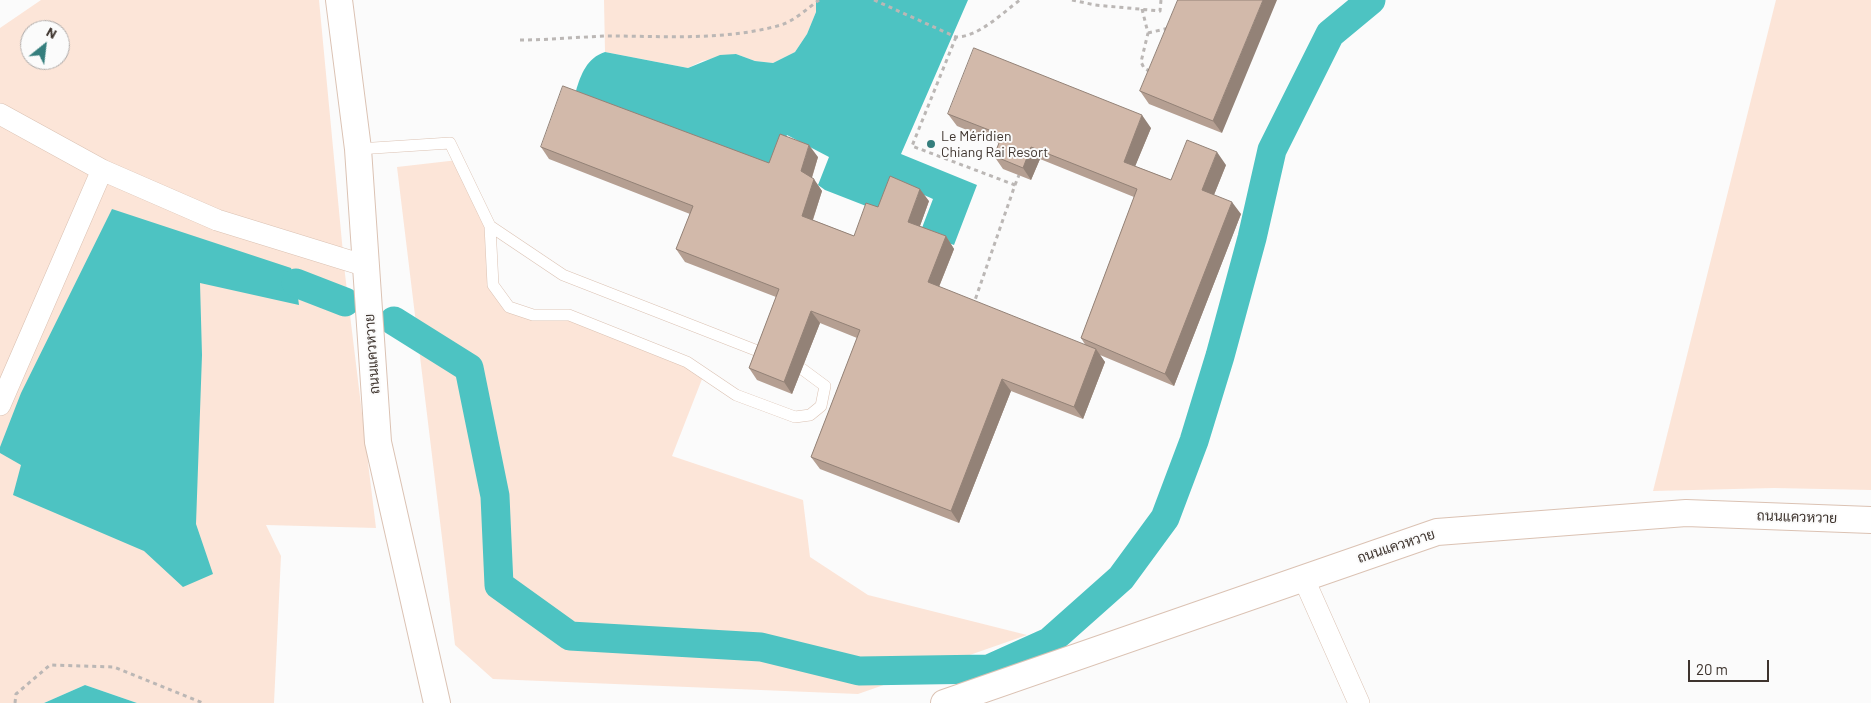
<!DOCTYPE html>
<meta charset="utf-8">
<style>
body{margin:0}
#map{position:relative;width:1871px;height:703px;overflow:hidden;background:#fbfbfb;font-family:Barlow,sans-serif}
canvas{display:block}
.north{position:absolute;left:20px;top:20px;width:50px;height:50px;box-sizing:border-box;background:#fbfbfb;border:1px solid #afaba9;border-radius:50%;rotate:29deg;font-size:14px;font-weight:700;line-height:20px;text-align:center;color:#3e342e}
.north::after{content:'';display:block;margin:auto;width:18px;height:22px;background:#357e7d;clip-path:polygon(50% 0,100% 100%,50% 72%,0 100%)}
.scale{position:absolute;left:1688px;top:660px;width:81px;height:22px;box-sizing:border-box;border:2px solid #3e342e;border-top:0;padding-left:6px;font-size:15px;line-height:18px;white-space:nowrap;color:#3e342e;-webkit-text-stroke:4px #fbfbfb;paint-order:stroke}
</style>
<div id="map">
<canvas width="1871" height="703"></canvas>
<div class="north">N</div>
<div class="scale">20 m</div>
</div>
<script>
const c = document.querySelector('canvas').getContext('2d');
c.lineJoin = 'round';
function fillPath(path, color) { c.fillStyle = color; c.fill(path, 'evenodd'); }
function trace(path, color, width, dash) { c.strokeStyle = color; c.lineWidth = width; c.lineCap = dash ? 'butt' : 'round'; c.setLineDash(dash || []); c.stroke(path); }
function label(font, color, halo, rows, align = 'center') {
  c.font = font + ' Barlow,Sarabun,sans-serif'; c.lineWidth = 4; c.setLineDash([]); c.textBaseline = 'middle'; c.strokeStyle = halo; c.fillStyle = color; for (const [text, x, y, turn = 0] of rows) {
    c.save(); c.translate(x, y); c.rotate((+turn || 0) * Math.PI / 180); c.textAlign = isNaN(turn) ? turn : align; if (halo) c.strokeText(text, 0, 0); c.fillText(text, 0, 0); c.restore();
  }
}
const green = new Path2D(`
 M41,0H319L345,274L376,528L266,525L281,556L274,703H137L85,685L44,703H0V28ZM30,30H60V60H30Z
 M604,0H816V12L807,34L795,52L773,63L755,61L736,54L702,61L688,68L605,52Z
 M1776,0H1871V490L1774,488L1653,491Z
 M458,160L490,226L493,285L509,307L569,315L704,374L672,456L803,500L810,557L868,595L1027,635L858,694L493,679L455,645L397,167Z`);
const water = new Path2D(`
 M816,0H968L901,154L977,185L954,245L920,233L933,199L895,182L884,213L825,190L818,185L829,157L787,135L772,169L576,91C581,74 587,58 605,52L688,68L720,55L736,54L755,61L773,63L795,52L807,34L816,12Z
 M112,209L291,268L296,283L299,305L200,283L202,355L196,524L213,574L183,587L144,551L13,495L21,465L0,453V447L21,393Z
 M85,685L137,703H44Z`);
const canal = new Path2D(`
 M296,283L345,302
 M394,321L469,368L495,496L499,585L570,636L761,647L859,671L989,669L1049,642L1121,578L1165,518L1194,441L1220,356L1252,238L1272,150L1330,34L1371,0`);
const path = new Path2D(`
 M874,0L956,37C979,37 1002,13 1020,0
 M1072,0L1095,5L1160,11L1161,0
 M1142,9L1148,33L1141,62L1144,68L1151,72
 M1148,33L1169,28
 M956,37L912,146L1015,185L974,303
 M520,40C549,40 578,37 607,36C664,36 725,41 781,25C794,21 808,8 819,0
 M1015,185L1019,175
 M15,703L16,694L50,665L114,667L203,703`);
const service = new Path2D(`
 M358,149L450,143L490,226
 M768,355L563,275L490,226L493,285L509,307L533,315H569L687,362L736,395L795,417L810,415L821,406L825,386L802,369`);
const minor = new Path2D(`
 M0,114L102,170L217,220L366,266
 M0,405L102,170
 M1303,577L1359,703`);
const tertiary = new Path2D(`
 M339,0L358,149L378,442L437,703
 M944,703L1437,532L1686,513L1871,520`);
const wall = new Path2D(`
 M1178,0L1222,133L1149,104L1140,91Z
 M948,114L1151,128L1135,166L1171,180L1226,165L1214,195L1241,214L1174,386L1100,355L1105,362L1083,419L1011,391L959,523L820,469L811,457L857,338L820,323L792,394L757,380L749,368L776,297L685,262L676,249L690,214L549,159L541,147L769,163L818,157L812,178L822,191L813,220L854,236L878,207L929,201L920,226L946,236L954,249L939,287L1086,346L1081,338L1134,197L1040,159L1031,180L1003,169L994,156L999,143L957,126Z`);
const shadedWall = new Path2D(`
 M1263,0H1277L1222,133L1213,121Z
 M1142,115L1151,128L1132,174L1124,162Z
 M809,145L818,157L810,183L801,171Z
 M1031,147L1040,159L1031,180L1023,168Z
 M1217,152L1226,165L1211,202L1202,190Z
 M814,179L822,191L810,228L802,216Z
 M920,189L929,201L917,234L908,222Z
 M1232,202L1241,214L1174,386L1165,374Z
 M946,236L954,249L936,294L928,282Z
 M811,311L820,323L792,394L784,382Z
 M1096,349L1105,362L1083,419L1074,407Z
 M1002,379L1011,391L959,523L951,511Z`);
const building = new Path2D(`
 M1178,0H1263L1213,121L1140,91Z
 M974,48L1142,115L1124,162L1171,180L1187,140L1217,152L1202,190L1232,202L1165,374L1081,338L1137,189L1031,147L1023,168L994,156L1002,135L948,114Z
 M563,86L769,163L780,134L809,145L801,171L814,179L802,216L854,236L866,203L878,207L890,176L920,189L908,222L946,236L928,282L1096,349L1074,407L1002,379L951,511L811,457L860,330L811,311L784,382L749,368L779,289L676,249L693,206L541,147Z`);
const markers = [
 [931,144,5,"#357e7d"]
];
const poiNames = [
 ["Le Méridien",941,136],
 ["Chiang Rai Resort",941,152]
];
const streetNames = [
 ["ถนนแควหวาย",372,354,-94],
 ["ถนนแควหวาย",1797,517,2],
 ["ถนนแควหวาย",1396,546,-18]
];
fillPath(green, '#fce5d8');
fillPath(water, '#4dc3c2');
trace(canal, '#4dc3c2', 29);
trace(service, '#dbc2b3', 12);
trace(minor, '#dbc2b3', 22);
trace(tertiary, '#dbc2b3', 28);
trace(path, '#bbb7b5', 3, [4, 4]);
trace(service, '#fff', 11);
trace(minor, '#fff', 21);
trace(tertiary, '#fff', 26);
fillPath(wall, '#b59f92');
fillPath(shadedWall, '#938277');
fillPath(building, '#d2b9aa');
trace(building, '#938277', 1);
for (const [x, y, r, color] of markers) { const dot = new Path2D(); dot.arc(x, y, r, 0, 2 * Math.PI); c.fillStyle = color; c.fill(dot); trace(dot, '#fbfbfb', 2); }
label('14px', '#3e342e', '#fbfbfb', poiNames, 'left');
label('14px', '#3e342e', '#fbfbfb', streetNames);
</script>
